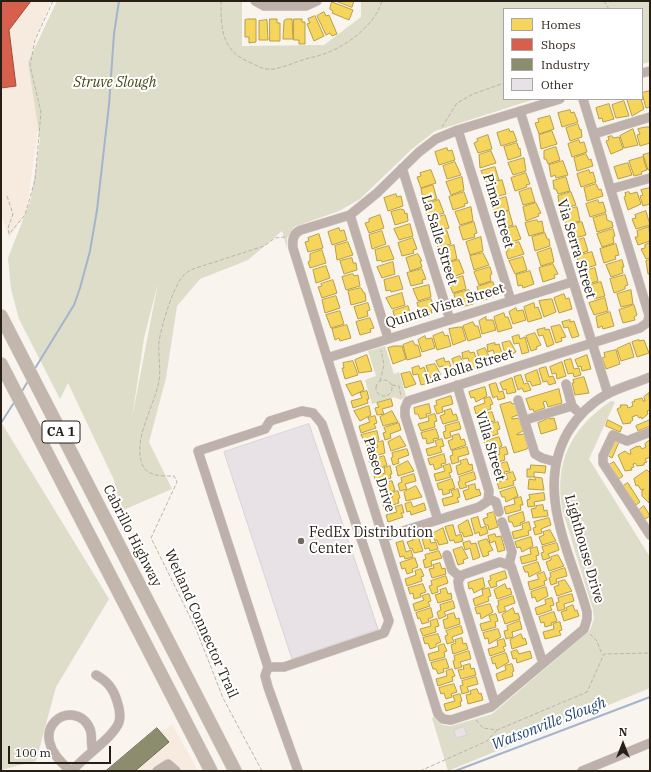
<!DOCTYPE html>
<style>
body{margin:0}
#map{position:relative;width:651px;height:772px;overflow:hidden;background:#f9f4ee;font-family:"IBM Plex Serif",serif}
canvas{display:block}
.frame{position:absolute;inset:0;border:2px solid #271f16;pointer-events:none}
.legend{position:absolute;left:503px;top:8px;width:140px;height:92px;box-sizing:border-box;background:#fff;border:1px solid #a9a5a2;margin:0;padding:5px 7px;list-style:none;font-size:12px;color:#271f16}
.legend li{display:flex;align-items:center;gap:8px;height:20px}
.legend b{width:20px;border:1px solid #a9a5a2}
.north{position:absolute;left:603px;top:724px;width:40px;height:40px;-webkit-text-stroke:3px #fff;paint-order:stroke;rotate:0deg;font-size:11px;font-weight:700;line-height:16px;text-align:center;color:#271f16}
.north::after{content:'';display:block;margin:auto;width:14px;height:18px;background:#271f16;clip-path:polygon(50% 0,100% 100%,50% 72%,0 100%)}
.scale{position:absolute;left:8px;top:746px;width:103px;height:18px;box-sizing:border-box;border:2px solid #271f16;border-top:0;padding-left:5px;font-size:12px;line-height:14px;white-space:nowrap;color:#271f16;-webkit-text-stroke:3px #fff;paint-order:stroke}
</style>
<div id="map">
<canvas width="651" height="772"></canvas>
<div class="frame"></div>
<ul class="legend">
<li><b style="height:11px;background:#f6d55c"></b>Homes</li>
<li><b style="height:11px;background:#d6604d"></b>Shops</li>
<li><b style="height:11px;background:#8c8c6e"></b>Industry</li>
<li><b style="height:11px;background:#e8e2e7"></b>Other</li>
</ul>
<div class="north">N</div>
<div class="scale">100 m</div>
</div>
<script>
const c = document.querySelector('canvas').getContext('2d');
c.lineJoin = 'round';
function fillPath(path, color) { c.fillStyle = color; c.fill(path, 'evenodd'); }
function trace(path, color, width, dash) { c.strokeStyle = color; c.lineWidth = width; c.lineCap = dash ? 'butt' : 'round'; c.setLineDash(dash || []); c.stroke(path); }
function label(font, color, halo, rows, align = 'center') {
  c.font = font + ' "IBM Plex Serif",serif'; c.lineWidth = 4; c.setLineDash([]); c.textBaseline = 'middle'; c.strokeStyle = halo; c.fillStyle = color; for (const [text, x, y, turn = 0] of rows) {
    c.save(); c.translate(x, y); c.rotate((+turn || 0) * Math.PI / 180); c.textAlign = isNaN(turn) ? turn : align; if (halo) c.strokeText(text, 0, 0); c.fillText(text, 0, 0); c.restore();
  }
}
const built = new Path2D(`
 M1,1H51L35,38L30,66L39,122L26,214L9,238L1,214Z
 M172,724L198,771H107Z`);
const green = new Path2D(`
 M57,1H242V46L324,45L361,17V1H650V62L642,64V9H504V99H535L435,131L412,149L360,199L339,211L294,227L287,238V248L282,231L248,260L200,279L177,306L166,378L149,442L172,489L121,511L114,480L68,383L60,399L19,319L11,289L8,258L31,199L40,140L28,62ZM158,283L132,418L144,338Z
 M385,346L394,374L399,372L406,396L401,400L394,397L372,404L365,380L376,376L368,351Z
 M611,401L615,402L589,459L650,557V688L448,771L432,718L434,717L442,725L451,726L492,714L590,630L594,619L593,610L563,512C553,463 571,428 611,401Z
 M1,422L109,599L56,687L36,761L1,770Z`);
const homes = new Path2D(`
 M336,1H354L352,7Z
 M332,2L353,10L349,20L332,13L333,11L330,9Z
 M324,12L326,16L329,15L337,34L332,36L330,33L326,35L317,16Z
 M315,16L324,36L314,41L307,24L310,23L308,19Z
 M248,19H256V42L249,43V37H245V20Z
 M270,19H277V23H280V41H270Z
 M287,19H292L293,39H283L284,21Z
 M294,19H302V22H305V44H299V40H294Z
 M267,20L268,40H259V21Z
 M650,91V107L646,108L642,93Z
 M630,99H641L644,109L632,116L627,100Z
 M624,101L629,116L616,118L612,105Z
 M609,104L614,119L603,122L602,118L599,119L596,108Z
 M570,110L571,113L574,112L578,122L562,127L558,113Z
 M550,116L554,129L539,134L535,123L539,122L538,119Z
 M578,124L580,130L581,129L582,137L570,141L566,128Z
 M646,127H649L650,129V143L640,146L637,135L640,134L638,129Z
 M509,129L510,132L513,131L517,141L501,146L497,133Z
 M633,129L638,145L624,148L620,136Z
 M552,131L557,144L541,149L539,135Z
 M488,135L492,149L478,153L474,143L478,141L477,139Z
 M612,136L613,138L619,137L623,149L611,154L606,141L609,140L608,137Z
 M579,140L580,143L584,142L587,152L572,157L568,144Z
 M517,143L519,149L520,148L521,156L508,160L504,147Z
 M556,147L560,160L548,164L546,159H544V151Z
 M447,148L448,151L452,150L455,160L439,165L435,152Z
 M491,151L496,163L480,168L479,155Z
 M650,153V169L648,170L643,155Z
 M586,154L589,160L591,159L593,166L577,171L574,158Z
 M643,157L647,170L641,172L642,174L634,176L629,161Z
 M524,158L526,171L513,175L508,163Z
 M563,161L568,175L556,178L555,175L551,177L549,165Z
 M455,162L461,175L447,179L443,166Z
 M628,163L632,175L618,179L614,167Z
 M495,167L499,180L487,184L481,171Z
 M431,170L436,183L421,188L417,177L421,176L420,173Z
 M589,170L590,173L593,172L596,182L581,187L577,174Z
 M526,173L530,184L526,185L527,187L515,191L511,178Z
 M462,177L464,190L451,195L446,182Z
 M566,177L570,191L558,194L556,189H554L553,181Z
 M502,180L506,194L495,197L494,194L490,196L488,185Z
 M596,184L599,190L601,189L603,196L587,201L584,188Z
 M433,185L437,199L424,203L421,189Z
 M531,188L535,202L523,205L519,192Z
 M650,188V204L643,206L640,196L643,195L641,190Z
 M464,192L468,203L464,204L465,206L453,210L449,197Z
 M571,192L576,205L560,210L558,196Z
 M629,192L630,194L637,192L641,204L628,210L624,197L626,196L625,193Z
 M396,194L397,197L401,196L403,206L388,211L384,198Z
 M506,197L509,210L496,214L491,204L493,203V201Z
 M439,200L444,213L429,217L425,211L427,210V204Z
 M598,200L599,203L603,202L606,212L590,217L586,204Z
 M536,203L541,213L538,214L539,216L526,221L523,207Z
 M471,207L473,221L460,225L455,212Z
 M577,207L580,221L566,225L561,212Z
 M401,209L404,210L405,214L407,213L408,221L395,225L391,212Z
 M509,211L513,225L499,229L497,215Z
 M646,211L650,225L636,229L632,219L636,218L635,215Z
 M606,214L607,220L612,222L613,227L597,232L593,218Z
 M380,215L384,228L369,233L365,223L369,222V219Z
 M445,215L449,228L435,232L431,222L435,221V218Z
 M537,220L538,222L542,221L544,232L529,236L525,223Z
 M474,222L477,233L474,234L475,237L463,240L459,227Z
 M582,222L586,235L575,238L574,236L570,237L568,226Z
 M410,224L413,236L399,240L394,229Z
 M516,226L521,239L505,244L502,234L506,232L505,229Z
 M649,227L650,241L638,245L635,237H638L637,231Z
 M339,228L340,231L344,230L347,240L332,245L328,232Z
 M613,229L615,236L613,237L614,243L602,247L597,234Z
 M382,231L386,244L372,249L369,235Z
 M447,231L451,244L438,248L435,234Z
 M545,233L547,239H549L550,246L535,251L532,237Z
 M319,234L323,248L308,252L305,242L309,241L308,238Z
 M481,237L483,251L470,255L466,242Z
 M413,238L417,249L413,250L414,253L402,256L398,243Z
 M584,238L588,251L576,255L574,249L573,250L572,242Z
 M348,242L353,255L337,260L335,246Z
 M519,242L524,254L508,259L506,252L508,251L507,245Z
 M650,243V258L646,259L641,249L645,248V245Z
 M616,244L619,255L615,256L616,259L604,263L600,249Z
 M454,245L457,259L444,263L438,250Z
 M389,246L394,259L382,262L381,260L377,261L375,250Z
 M551,248L554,262L541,266L537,253Z
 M322,250L326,263L310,268L308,262L310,261V254Z
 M592,252L596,265L584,269L583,266L579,267L577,256Z
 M483,253L489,265L474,270L470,256Z
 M418,254L422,261H420L422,267L410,271L406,258Z
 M523,257L527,270L515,274L509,261Z
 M352,258L353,263H356L357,270L344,274L340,261Z
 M459,260L464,273L452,277L451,274L447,275L445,264Z
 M622,260L624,267H622L623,273L611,277L606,265Z
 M650,260V274H648L646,261Z
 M393,262L395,274L382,278L377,267Z
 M553,264L558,274L554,275L555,278L543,282L539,268Z
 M326,266L330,278L316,283L313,270Z
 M490,267L492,274L490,275L491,281L479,285L474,272Z
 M595,268L598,281L585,285L579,273Z
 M422,269L426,279L422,280L423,283L411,286L407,273Z
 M530,271L534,284L523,288L522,285L518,286L516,275Z
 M353,274L354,276L358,275L360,286L346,290L342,277Z
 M625,275L628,285L625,286V289L614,293L610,279Z
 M399,276L403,289L391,292L390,290L386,291L384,280Z
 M463,276L466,289L453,293L448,281Z
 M333,280L337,293L322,298L318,287L322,286L321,284Z
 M493,282L496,293L492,294L493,297L481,301L477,287Z
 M601,282L605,296L594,299L593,296L589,297L586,286Z
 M429,285L431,297L418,301L413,289Z
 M361,288L364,293H365L366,301L351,305L348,291Z
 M469,290L473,304L461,307L460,304L456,306L454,294Z
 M631,290L633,304L621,307L617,294Z
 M402,293L405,305L392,309L386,298Z
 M564,294L566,299L569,298L572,309L559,313L554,298Z
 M336,296L340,308L325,313L322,300Z
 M605,298L608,311L594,315L589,303Z
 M431,299L435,309L431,310L432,313L421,317L417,303Z
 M550,299H552L556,312L544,317L539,301Z
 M368,303L370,310L367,311L368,316L358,319L354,307Z
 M534,303L535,308L538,307L542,318L528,322L524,307Z
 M634,305L637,315L634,317L635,320L623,323L619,310Z
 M408,306L412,319L401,323L400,320L396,322L393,311Z
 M516,308L517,311L523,310L526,320L513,324L509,312Z
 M340,311L344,324L331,328L326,315Z
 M610,312L614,326L603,329L602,326L598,328L596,317Z
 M504,313L505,317H508L512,328L498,332L494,317Z
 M486,317V320H493L496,330L482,334L479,321Z
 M370,318L374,328L370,329L371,332L360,335L356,322Z
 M570,320V322L574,321L579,336L572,338L568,327L564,328L562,322Z
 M473,322L475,326H478L481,337L468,341L463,326Z
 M347,325L351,338L340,341L339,338L335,340L332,329Z
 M560,325L566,337L561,338L562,341L556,343L551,327Z
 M460,327H462L466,340L453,345L449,329Z
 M545,328V330L549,329L554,344L547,347L543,335L539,336L537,330Z
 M443,332L445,336L448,335L451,346L437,350L433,336Z
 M535,333L541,345L536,347L537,349L531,351L526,336Z
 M519,335L520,339L525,337L529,352L522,354L519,343L514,344L512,337Z
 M425,336L426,339L432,338L435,348L422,352L418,340Z
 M639,340V341L644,340L649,353L637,357L632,342Z
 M413,341L415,345H418L421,356L407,360L403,345Z
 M510,341L516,352L506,357L502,343Z
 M495,343V345L499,344L504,360L497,362L493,350L488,352L487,345Z
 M630,343L634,357L621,361L617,349Z
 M394,346H402L406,359L393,364L388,348Z
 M485,348L491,360L481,364L477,351Z
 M616,350L620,364L606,369L602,358L605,357L604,353Z
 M469,351L470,353L474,352L479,367L472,370L468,358L463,359L462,353Z
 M367,355L372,371L359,373L355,360Z
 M587,355L591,369L582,371L581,366L578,367L575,360Z
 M460,356L466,368L456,372L452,359Z
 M444,358L445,362L449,361L454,375L447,377L443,366L439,367L436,361Z
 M571,359L574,369L579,368L581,375L574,377L573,373L568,374L564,361Z
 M353,361L358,375L345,379L342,368H344L343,363Z
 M562,362L566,376L557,379L556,373L552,374L550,367Z
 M435,364L441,375L431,380L426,366Z
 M419,366L420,369L424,367L429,383L421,385L418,374L413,375L412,368Z
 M546,367L549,377L553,376L556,383L549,385L547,381L543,382L539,369Z
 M537,370L541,384L532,386L530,381L527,382L525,375Z
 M410,372L416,384L405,388L401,374Z
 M521,375L524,384L528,383L531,390L524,392L522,388L518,390L514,377Z
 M584,377L589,393L575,395L572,383H574L573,380Z
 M512,378L516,392L507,394L506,389L503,390L500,383Z
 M361,381L364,390L352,396L346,385Z
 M496,383L499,392L503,391L505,398L498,400L497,396L493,398L489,385Z
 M485,387L487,396L476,402L474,397L471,398L469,392Z
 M559,389L562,403L548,407L546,401L543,402L545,408L534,412L533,409L530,410L526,399Z
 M367,391L369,399H367L368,403L353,408L351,401L362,398L360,393Z
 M649,393L650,412L649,410L647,411L648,414L642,419L641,417L639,418L637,415L632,417L633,420L630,422L631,423L623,424L617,409L621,407L620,405H627L628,408L633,406L632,402L635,401L634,400L642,398L643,401H645L644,397Z
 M451,396L453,404L442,407L443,412L437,414L434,406L437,405L436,401Z
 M490,397L493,404L490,405L491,409L476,414L474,407L485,403L484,399Z
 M391,399L393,406L382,409L384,414L377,415L375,408L379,407L377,403Z
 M511,402L512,404L515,403L518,415L512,417V419L519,418L523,431L517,434V435L524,434L528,447L527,449L514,453L500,405Z
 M429,404L431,413L426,414L427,417L420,419L418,414H415L414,408Z
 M369,406L371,415L360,421L354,411Z
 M451,409L453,415L456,414L458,420L443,424L440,416L445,414L444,411Z
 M392,411L398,422L383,426L380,417Z
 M492,412L495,421L489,422L490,425L483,427L481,421L478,422L477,416Z
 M435,414L437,421L434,422L435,427L421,431L418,424L429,421L428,416Z
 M375,416L377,423L374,424L376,428L361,433L359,426L370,422L368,418Z
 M550,418V419L554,418L557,429L541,434L538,423Z
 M608,420L622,427L620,432L606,426Z
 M650,420V426L638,431L636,426Z
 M459,422L461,429L450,432L451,437L445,439L443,432L446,431L445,426Z
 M498,422L500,429L497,430L498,434L483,439L481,432L492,429L491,424Z
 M399,423L401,430L390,434L391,438L385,440L383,433L386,432L384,428Z
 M436,429L439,438L433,439L434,442L427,444L426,438L423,439L421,433Z
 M377,431L379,440L367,446L361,435Z
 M459,434L461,440L464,439L466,445L451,450L448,441L453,439L452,436Z
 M400,436L406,446L391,451L388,442Z
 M499,437L502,446L490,452L489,447H486L484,442Z
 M442,439L444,446L440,447L442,452L428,456L426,449L437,446L435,441Z
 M614,440L619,442L612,458L607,455Z
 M650,440V457L645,459L647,462L644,463V465L637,466L635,463L633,464L634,467L631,468L632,470L625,471L618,455L625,451L629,454H631L630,450L637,446V447L640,446L642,449L646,447L645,444Z
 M383,441L385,453L369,458L367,451L378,447L376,443Z
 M467,447L469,454L458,457L459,462L452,464L450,456L453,455L452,451Z
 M506,447L508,454L504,455L505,460L491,464L489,457L500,454L499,449Z
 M407,449L409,455L398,459L399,463L393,465L391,458L393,457L392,453Z
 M444,454L446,463L441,464L442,467L435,470L433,464L430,465L428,459Z
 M384,456L387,465L375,471L369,461Z
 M467,459L469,465L472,464L473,470L458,475L456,466L461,464L460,461Z
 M408,461L414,471L398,476L396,467Z
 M507,462L510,471L504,472L505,475L498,477L497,471L494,472L492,466Z
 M614,462L623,476L619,479L609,465Z
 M450,464L452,472L449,473L451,477L436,481L434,474L445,471L443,466Z
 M531,465L546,466L545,473L534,472V477H527V469H530Z
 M390,466L392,474H390L391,478L376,483L374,476L385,473L384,468Z
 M647,470L650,473L649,503L642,496V491L644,489L641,490L638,485L636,486L634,479Z
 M474,472L476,479L465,483L467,487L460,489L458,482L460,481L459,477Z
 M513,472L516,480L513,481L514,485L499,489L497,482L508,479L506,474Z
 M414,474L416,481L405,484L407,489L400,491L398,484L402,482L401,478Z
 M535,477L542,478L544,490L528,489L529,479L535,480Z
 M452,479L455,488L449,490L450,493L443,495L442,489L439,490L437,484Z
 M392,481L395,490L383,496L377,486Z
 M628,483L640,502L636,505L623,486Z
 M475,484L476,490L479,489L481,495L466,500L463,491L469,489L468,486Z
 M416,486L422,497L406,501L404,492Z
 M515,487L518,496L506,502L505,497H502L500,492Z
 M458,489L460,497L457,498L459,502L444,506L442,499L453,496L451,491Z
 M398,491L400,498L398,499L399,503L384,508L382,501L393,497L391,493Z
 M544,493L545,500L534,502L535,506L528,507L527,500L530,499L529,495Z
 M521,497L523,505H520L521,510L506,514L504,507L515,504L514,499Z
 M411,502L413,507L424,503L426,510L411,515L410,511L407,512L405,504Z
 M402,505L404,513H401L403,517L388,522L386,515L397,512L395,507Z
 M543,505L544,511L547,510L548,516L533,518L531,509L536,508V506Z
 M644,506L650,516L645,519L639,510Z
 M494,512L498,527L489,530L488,525H485L483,519L488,517L487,514Z
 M523,512L525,521L520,523L521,525L514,527L512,522H509L508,517Z
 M478,517L481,528L486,526L488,533L480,536L479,532L475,534L471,519Z
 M549,518L551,525L541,529L542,533L535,535L533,528L536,527L534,522Z
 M468,520L473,535L464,537L462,532L460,533L458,526Z
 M529,522L531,530L528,531L529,535L514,539L512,532L523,529L522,524Z
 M453,525L456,536L461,534L463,541L455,543L454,540L450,541L445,527Z
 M443,528L448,543L439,545L437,540L435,541L432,534Z
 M550,530L556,541L542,545L539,537L544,535L543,532Z
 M428,533L431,543L436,542L438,549L430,551L429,548L425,549L421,535Z
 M495,534L496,537L501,536L505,550L498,552L495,541L490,543L488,536Z
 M418,536L423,551L414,553L412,548L410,549L407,542L413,540L412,538Z
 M531,537L533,546L522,552L520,547L517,548L515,542Z
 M487,539L493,550L488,552L489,555L483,557L478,542Z
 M403,541L406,552L411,550L413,557L405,559L404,556L400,557L396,543Z
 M470,541L471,544L476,543L480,557L473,560L470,548L465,550L463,543Z
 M557,543L559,550L548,554L550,558L543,560L541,553L544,552L542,547Z
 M462,547L468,558L463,560L464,563L458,565L453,550Z
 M537,547L539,555L536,556L537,560L522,564L520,557L531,554L530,549Z
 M439,551L442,558L431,561L432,566L425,568L423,560L426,559L425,555Z
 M558,555L564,566L549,571L546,562L551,560V557Z
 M415,558L418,567L412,569L413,572L407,574L405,568L402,569L400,563Z
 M538,562L541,571L529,577L528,572H525L523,567Z
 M440,563L442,569L445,568L446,574L432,578L429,569L434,568L433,565Z
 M565,568L567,576L556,579L557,583L551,585L549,578L551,577L550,573Z
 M421,569L424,576L421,577L422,581L407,586L405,579L416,575L415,571Z
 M505,571L507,578L496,582L497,586L491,588L488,581L491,580L490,576Z
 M544,572L547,580L544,581L545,585L530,590L528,582L539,579L537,575Z
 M446,576L448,583L437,587L438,592L432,594L429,586L432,585L431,581Z
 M483,578L485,587L474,593L472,588L469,589L468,583Z
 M565,580L572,591L557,596L554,587L559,585L558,582Z
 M423,584L426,592L420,594L421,597L414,599L413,593L410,594L408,588Z
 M505,584L507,589L510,588L512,594L497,599L494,590Z
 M546,587L548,596L537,602L535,597L532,598L531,592Z
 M446,588L448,594L451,593L452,599L438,603L435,595L441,593L440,590Z
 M489,588L491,596L488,597L489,601L475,606L473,599L483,595L482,590Z
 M429,594L431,601L428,602L430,606L415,611L413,604L424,600L422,596Z
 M572,594L574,601L564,604L565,609L558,611L556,603L559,602L558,598Z
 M513,596L515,603L504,607L506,611L499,613L497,606L499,605L498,601Z
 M552,598L554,605L550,606L552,610L537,615L535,608L546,604L545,600Z
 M453,601L455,608L444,612L446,616L439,619L437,612L441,610L440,605Z
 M490,604L493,612L481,619L480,613L477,614L475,608Z
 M573,605L575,611L577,610L579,616L564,621L561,612L567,610L566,608Z
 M431,608L433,617L428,619L429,622L422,624L420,618L418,619L416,613Z
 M513,608L515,614L518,613L520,619L505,624L502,615Z
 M554,612L557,621L551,623L552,625L545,627L544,622L541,623L539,617Z
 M454,613L456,619L459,618L460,624L445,629L443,620L448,618L447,615Z
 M496,614L498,621L495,622L496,627L482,631L480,624L491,621L489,616Z
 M437,619L439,626L435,627L436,632L423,636L420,629L431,626L430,621Z
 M520,621L522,629L512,632L513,637L506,639L504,631L508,630L507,626Z
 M560,622L562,630L559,631L561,635L545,639L543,632L554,629L553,624Z
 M461,626L463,633L452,637L454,642L447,644L445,636L448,635L446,631Z
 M498,629L501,637L489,644L488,638L485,639L483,633Z
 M438,634L441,642L436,644V647L430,649L428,643L425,644L423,638Z
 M521,634L523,639L525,638L527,644L512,649L510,640Z
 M462,638L463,644L466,643L468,649L453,654L451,645L456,643L455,640Z
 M504,639L506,646L503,647L505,651L490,656L488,649L498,646L497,641Z
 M444,644L447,651L444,652L445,657L430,661L428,654L439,651L438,646Z
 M517,650L519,654L530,651L532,658L517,663L516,658L513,659L511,652Z
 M469,651L471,659L460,662L462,667L455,669L453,661L455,660L454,656Z
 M506,653L509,662L497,669L495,663L493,664L491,658Z
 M446,659L449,668L443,669L444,672L438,674L436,669H433L431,663Z
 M470,664L471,669L474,668L476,675L461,679L458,670L464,669L463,666Z
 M512,664L514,671L512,672L513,676L498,681L496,674L506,670L505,666Z
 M452,669L455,676L452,677L453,681L438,686L436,679L447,676L446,671Z
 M476,677L478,684L467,687L469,692L462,694L460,686L463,685L462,681Z
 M454,684L457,692L451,694L452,697L446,699L444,693L441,694L439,688Z
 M477,689L479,694L481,693L483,700L468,704L466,695L471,694L470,691Z
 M460,694L462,701L460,702L461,706L446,711L444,704L455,701L453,696Z`);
const shops = new Path2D(`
 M1,1H31L9,30L16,86L1,88Z`);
const industry = new Path2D(`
 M157,728L169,742L135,771H106Z`);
const stream = new Path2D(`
 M34,370L74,305L80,288L90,251L97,210L109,105L114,34L119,1
 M21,393L28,381
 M1,423L15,401
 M455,771L650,697`);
const building = new Path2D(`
 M309,424L378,629L292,659L224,452Z
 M464,727L467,735L456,738L454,730Z`);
const path = new Path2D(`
 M221,1C221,28 221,50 249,62C259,66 261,70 274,69C285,67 295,62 306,59C311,57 316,57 321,55C345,47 374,27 382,1
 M604,1L609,9
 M442,127L457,103L473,94L504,83
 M7,196L13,214L8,228L9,234L25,215L35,180L41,112L30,66L35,40L53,1
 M376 388a8 8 0 1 1 16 0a8 8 0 1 1-16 0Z
 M380,381L384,365L381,350
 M392,385L399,386L401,397
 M590,634L597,641L602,655
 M476,720L483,728L497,730L502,728L587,692L604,654L650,653
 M262,771L223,698L196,629L151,538L177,482L174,476C163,476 147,477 142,464C133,438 154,407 159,381C161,369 158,355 159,342C161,327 173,287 183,276C185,273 189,271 193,269L264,246L275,238L285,237
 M420,771L487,741L497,730`);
const minor = new Path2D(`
 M255,1L264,6H306L317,1
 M642,73L650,71
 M560,99L458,130L436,139L419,152L377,193L350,215L301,230C293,233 292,240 293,248L438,714L443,719L451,720L491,707L584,629L587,619V612C571,553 534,491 568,432C577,417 591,403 607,394C621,387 636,383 650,377
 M520,111L608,394
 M458,130L511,301
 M594,134L650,117
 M402,168L450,320
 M611,189L650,178
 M350,215L388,338
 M327,358L572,282
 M566,384L572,406L576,410
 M518,400L535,454L542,458L556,462
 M525,420L572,406
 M650,432L627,441L613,435L603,456V463L650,535
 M489,499L496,502L499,512
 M438,520L405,416V408L408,401L640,328L648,322L649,315L583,99
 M502,522L512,552L509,564
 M384,537L479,507L488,501L489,491L457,385
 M447,555L452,570L460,577
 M268,667H284L384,633L389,621L322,424L313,413L302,411L270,421L265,429L198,451L268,667L265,676L268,687L298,771
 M495,704L459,588L458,581L462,575L500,562L511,566L543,663
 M71,771C18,729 75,695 90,729C93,737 90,744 93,751
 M72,771C83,757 114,737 119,722C121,715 119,707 117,701C113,688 107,681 96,675
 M157,771L168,764L176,771
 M582,771L650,743`);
const highway = new Path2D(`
 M1,316L235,771
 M1,364L211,771`);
const markers = [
 [301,541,4,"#706a62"]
];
const shields = [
 [61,432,38]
];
const shieldNames = [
 ["CA 1",61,432]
];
const parkNames = [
 ["Struve Slough",115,83]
];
const streetNames = [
 ["Pima Street",498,211,73],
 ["La Salle Street",439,240,73],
 ["Via Serra Street",576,249,73],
 ["Quinta Vista Street",445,306,-17],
 ["La Jolla Street",469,367,-17],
 ["Villa Street",490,446,73],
 ["Paseo Drive",379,475,73],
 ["Cabrillo Highway",132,536,63],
 ["Lighthouse Drive",584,549,74],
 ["Wetland Connector Trail",201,624,66]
];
const poiNames = [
 ["FedEx Distribution",309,533],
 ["Center",309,549]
];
const waterNames = [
 ["Watsonville Slough",549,724,-21]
];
fillPath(built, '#f6ebde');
fillPath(green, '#ddddc9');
fillPath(homes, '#f6d55c');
trace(homes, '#b89e47', 1);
fillPath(shops, '#d6604d');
trace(shops, '#a24c3c', 1);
fillPath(industry, '#8c8c6e');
trace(industry, '#6e6b54', 1);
trace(stream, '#a4b4cc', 2);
fillPath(building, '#e8e2e7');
trace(building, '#d7d3d6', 1);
trace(minor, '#d2cec8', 10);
trace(highway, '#d2cec8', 14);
trace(path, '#bbb3ad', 1, [4, 2]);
trace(minor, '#beb1ab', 9);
trace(highway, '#c2b6ad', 13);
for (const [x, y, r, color] of markers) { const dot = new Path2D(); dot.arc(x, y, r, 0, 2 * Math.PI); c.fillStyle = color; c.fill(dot); trace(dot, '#fff', 1.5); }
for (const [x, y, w] of shields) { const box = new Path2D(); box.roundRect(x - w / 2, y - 11, w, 22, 3); c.fillStyle = '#fff'; c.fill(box); trace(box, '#271f16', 1); }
label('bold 13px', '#271f16', null, shieldNames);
label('italic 14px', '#454916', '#fff', parkNames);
label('14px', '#271f16', '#fff', streetNames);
label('14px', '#271f16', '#fff', poiNames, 'left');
label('italic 15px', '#234877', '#fff', waterNames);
</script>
